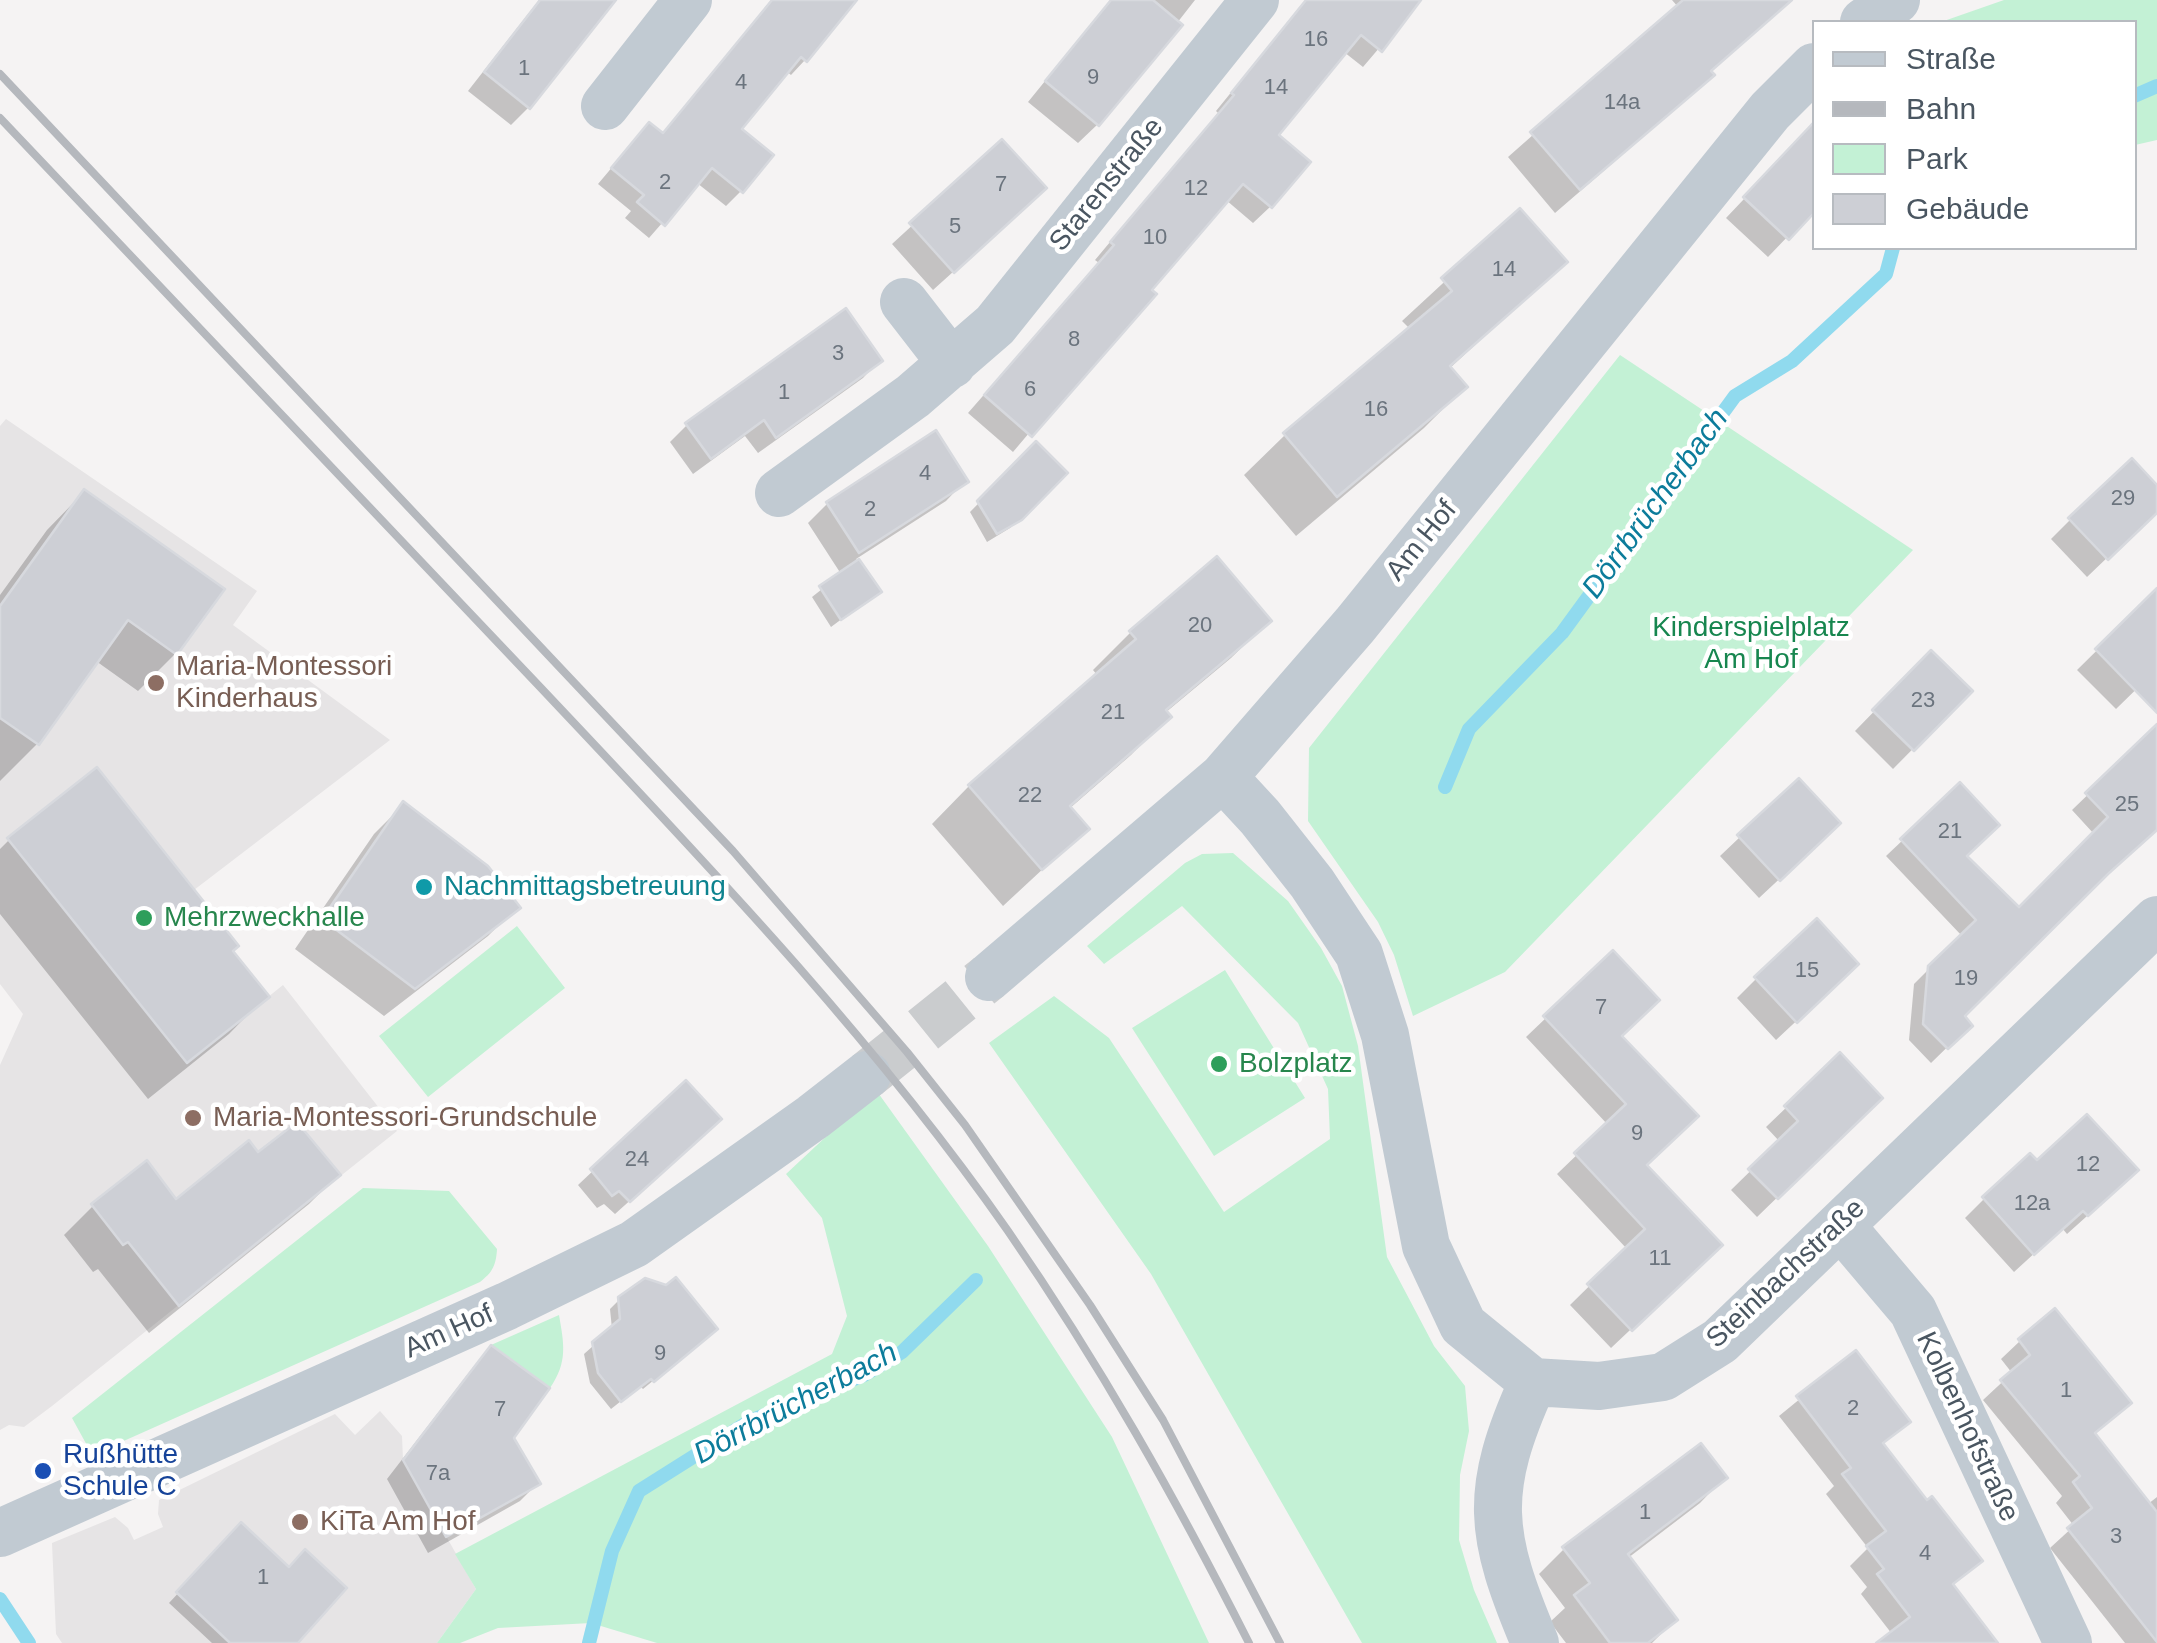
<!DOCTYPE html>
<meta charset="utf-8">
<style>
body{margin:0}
#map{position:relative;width:2157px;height:1643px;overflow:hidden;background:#f5f3f3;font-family:Helvetica,sans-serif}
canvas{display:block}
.legend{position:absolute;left:1812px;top:20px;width:325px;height:230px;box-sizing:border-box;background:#fff;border:2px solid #b7bbc0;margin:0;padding:12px 18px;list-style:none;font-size:30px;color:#4a5661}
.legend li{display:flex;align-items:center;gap:20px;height:50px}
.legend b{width:50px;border:2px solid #b7bbc0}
</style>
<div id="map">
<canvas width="2157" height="1643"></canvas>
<ul class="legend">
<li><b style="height:12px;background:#c1cad2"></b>Straße</li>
<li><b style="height:12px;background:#b5b8bd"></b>Bahn</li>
<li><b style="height:28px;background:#c3f1d5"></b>Park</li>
<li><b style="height:28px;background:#cdcfd5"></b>Gebäude</li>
</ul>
</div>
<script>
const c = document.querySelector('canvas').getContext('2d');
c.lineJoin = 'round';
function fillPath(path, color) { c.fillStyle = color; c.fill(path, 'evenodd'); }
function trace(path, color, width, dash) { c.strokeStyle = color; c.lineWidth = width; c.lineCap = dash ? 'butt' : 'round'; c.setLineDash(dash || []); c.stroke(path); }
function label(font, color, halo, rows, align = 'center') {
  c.font = font + ' Helvetica,sans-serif'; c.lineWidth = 9; c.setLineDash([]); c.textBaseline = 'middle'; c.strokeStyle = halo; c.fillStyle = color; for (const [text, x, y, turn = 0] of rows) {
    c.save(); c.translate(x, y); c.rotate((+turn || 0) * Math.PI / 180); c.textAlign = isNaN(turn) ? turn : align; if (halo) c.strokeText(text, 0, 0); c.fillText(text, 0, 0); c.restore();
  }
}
const education = new Path2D(`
 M6,419L257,591L233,625L390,740L194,890L97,767L8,839L186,1063L283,985L397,1131L52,1406L24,1427L9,1425L0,1430V1065L23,1014L0,984V426Z
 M380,1411L402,1436L403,1460L476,1589L437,1643H62L56,1634L52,1543L115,1517L128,1528L134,1540L163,1527L158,1514L159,1500L335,1414L355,1435Z`);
const green = new Path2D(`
 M2004,0H2157V140L2135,145L2134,22H1941Z
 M1620,355L1913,550L1505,972L1413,1016L1394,955L1378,922L1308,821L1309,748Z
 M1233,853L1288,901L1321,948L1342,986L1358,1046L1387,1257L1434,1346L1465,1386L1469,1431L1460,1475L1459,1540L1474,1590L1497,1643H1362L1151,1274L989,1043L1054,996L1109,1038L1224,1212L1330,1139L1328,1089L1298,1023L1182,906L1104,964L1087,946L1185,863L1202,854Z
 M517,926L565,988L428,1097L379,1036Z
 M1225,970L1305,1098L1214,1156L1132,1028Z
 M876,1090L988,1246L1112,1437L1209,1643H657L591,1623L498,1628L460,1643H437L476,1589L455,1554L832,1354L847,1316L822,1218L786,1174Z
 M363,1188L449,1191L497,1249C496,1265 493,1272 480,1282L99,1452L89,1449L72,1418Z
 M559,1315C564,1344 568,1362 550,1388L491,1345Z`);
const shadow = new Path2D(`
 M539,0H612L528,108L511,125L468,91Z
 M771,0H851L805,60L791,75L786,71L739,129L741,191L726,206L697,183L649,238L625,218L631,211L598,184L635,140L662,135Z
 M1111,0H1195L1098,124L1078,143L1028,102Z
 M1306,0H1420L1363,67L1344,52L1276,135L1271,206L1253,223L1226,200L1013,452L968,413L1099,263L1095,260L1218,113L1216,111Z
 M1672,0H1792L1709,72L1711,75L1687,99L1555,213L1508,157L1678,7Z
 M1814,125V209L1768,257L1726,218Z
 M1002,143L1025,207L933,290L892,244Z
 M1520,212L1565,262L1449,369L1465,387L1424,428L1296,536L1244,475L1285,435L1410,329L1402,321Z
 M880,360L863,378L758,453L745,436L693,474L670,442L687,425Z
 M1036,445L1065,473L1010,528L987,542L970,512Z
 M965,481L946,501L856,559L878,592L831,627L812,597L841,574L808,523L827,504Z
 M2157,489V510L2087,577L2051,539L2070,520Z
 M84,492L175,654L138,691L96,661L37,744L0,781V595L47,530Z
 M2150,598L2157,605V669L2116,709L2077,670Z
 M1269,621L1231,658L1165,713L1168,717L1131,755L1069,809L1086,829L1003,906L932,824L969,786L1097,675L1093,670L1130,633Z
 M1931,653L1970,691L1893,769L1855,731Z
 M2157,728V827L1962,1016L1970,1025L1931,1063L1909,1040L1914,984L1962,936L1886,856L1960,786L1964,856L2019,911L2094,834L2072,810Z
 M1799,781L1819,842L1759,898L1720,856Z
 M403,805L517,907L488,936L384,1016L295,949L374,834Z
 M9,840L230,951L266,996L229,1034L148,1099L0,914V849Z
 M1613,954L1619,1036L1644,1165L1700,1264L1611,1348L1570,1305L1627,1249L1557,1174L1608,1125L1526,1037Z
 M1756,979L1837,983L1776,1040L1737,998Z
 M1840,1056L1880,1098L1757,1217L1731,1190L1780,1142L1766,1127Z
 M686,1083L705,1133L615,1214L604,1204L597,1208L578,1185Z
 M258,1156L338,1175L309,1204L149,1333L98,1269L93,1272L64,1235L93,1206L176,1202Z
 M2036,1163L2116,1190L2067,1234L2062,1228L2014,1272L1965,1218L1984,1199Z
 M620,1299L705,1338L643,1389L640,1386L611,1409L590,1383L584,1354L612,1329L610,1309Z
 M2020,1341L2129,1403L2093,1435L2148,1504L2157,1497V1643H2125L2050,1548L2074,1526L2056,1503L2062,1496L1983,1400L2012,1373L2001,1359Z
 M491,1349L511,1438L538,1483L520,1501L428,1553L387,1479L474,1366Z
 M1855,1354L1908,1422L1882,1445L1927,1503L1979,1561L1952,1586L1995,1643H1883L1892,1634L1861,1594L1867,1587L1850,1566L1868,1548L1826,1494L1834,1486L1779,1416Z
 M1724,1478L1700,1503L1628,1558L1675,1620L1652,1643H1566L1550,1622L1565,1608L1539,1574L1564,1549Z
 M241,1526L295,1643H212L169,1603Z`);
const stream = new Path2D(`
 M2134,96L2157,86
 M1445,787L1469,729L1562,633L1735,396L1792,361L1886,274L1893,248
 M0,1599L29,1643
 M589,1643L612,1551L639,1491L750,1421L864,1375L902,1352L976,1280`);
const building = new Path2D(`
 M540,0H616L530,109L484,72Z
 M772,0H857L807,62L801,57L742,129L774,155L743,193L712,168L665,226L637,202L644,195L611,168L649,122L663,133Z
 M1111,0H1153L1183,25L1099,126L1045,81Z
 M1306,0H1421L1382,52L1361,35L1279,135L1311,162L1272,208L1243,184L1152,290L1157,294L1032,437L984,395L1114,245L1110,242L1234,95L1231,93Z
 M1683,0H1792L1711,71L1715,75L1580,190L1530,132Z
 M1814,122V213L1789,240L1743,197Z
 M1002,139L1047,188L954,273L909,223Z
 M1520,208L1568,262L1450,366L1468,387L1337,497L1283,433L1452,291L1441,278Z
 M846,308L883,361L776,438L764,420L711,459L685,423Z
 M936,430L969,482L859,553L826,502Z
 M1036,441L1068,473L1022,520L997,534L977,501Z
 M2132,458L2157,485V513L2108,560L2068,518Z
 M84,489L225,589L177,655L128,620L39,745L0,718V606Z
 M1217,556L1272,621L1166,710L1172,717L1070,806L1090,829L1042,870L968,785L1136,639L1129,631Z
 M859,559L882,592L841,620L819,586Z
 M2157,588V713L2095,649Z
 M1931,650L1973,691L1914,751L1872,710Z
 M2157,724V830L2108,874L1965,1016L1973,1026L1948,1049L1923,1024L1928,966L1976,920L1900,839L1960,782L2000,825L1967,856L2019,907L2108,817L2085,793Z
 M97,767L239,946L233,951L270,997L187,1063L7,838Z
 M1799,778L1841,823L1780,881L1737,835Z
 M403,801L488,866L521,908L415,989L322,919Z
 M1817,918L1859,964L1797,1023L1754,977Z
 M1613,950L1660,1000L1622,1036L1699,1116L1647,1165L1723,1245L1632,1331L1587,1284L1645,1229L1574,1153L1626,1104L1543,1016Z
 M1840,1052L1883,1098L1778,1199L1748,1169L1798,1121L1784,1106Z
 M686,1080L722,1119L630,1202L619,1191L612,1196L590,1169Z
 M2087,1114L2139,1170L2088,1216L2083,1211L2034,1255L1982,1197L2030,1153L2037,1160Z
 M297,1122L341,1175L179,1306L128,1242L123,1245L91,1204L147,1160L176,1199L249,1140L258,1152Z
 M676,1277L718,1329L654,1382L651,1379L621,1402L598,1373L592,1342L620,1319L618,1297L645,1278L666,1285Z
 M2055,1308L2132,1403L2095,1433L2157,1512V1642L2067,1528L2092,1508L2073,1482L2080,1476L2000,1380L2030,1355L2018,1339Z
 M491,1345L550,1388L514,1438L541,1484L446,1537L403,1460Z
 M1856,1350L1911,1422L1883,1443L1927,1500L1932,1496L1983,1561L1953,1584L1998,1643H1876L1910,1617L1877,1574L1884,1569L1866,1546L1886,1531L1842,1474L1851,1468L1796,1396Z
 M1701,1443L1728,1478L1628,1554L1678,1620L1648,1643H1610L1574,1595L1590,1583L1562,1547Z
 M241,1522L289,1567L305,1549L347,1588L298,1643H230L176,1592Z`);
const minorTunnel = new Path2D(`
 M867,1075L989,977`);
const minor = new Path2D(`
 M1864,22L1896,0
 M605,106L688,0
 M904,302L952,364
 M779,493L913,396L995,325L1255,0
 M1223,777L1260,817L1312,883L1359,954L1385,1035L1426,1246L1463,1325L1533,1382L1599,1386L1663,1377L1720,1341L2157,920
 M989,977L1223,777L1355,625L1770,111L1814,67
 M1841,1226L1913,1311L2068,1643
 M1533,1382C1483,1492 1489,1534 1535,1643
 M0,1533L507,1306L634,1244L813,1117L867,1075`);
const rail = new Path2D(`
 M0,74L733,851L907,1052L965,1125L1090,1305L1163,1420L1280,1643
 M0,118C180,308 361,498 541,688C704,861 871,1035 1008,1231C1100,1364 1176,1499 1249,1643`);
const markers = [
 [156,683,10,"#8d6e63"],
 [424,887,10,"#0f9aa8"],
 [144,918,10,"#2e9e5b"],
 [1219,1064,10,"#2e9e5b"],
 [193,1118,10,"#8d6e63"],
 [43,1471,10,"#1a4fb4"],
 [300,1522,10,"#8d6e63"]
];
const numberNames = [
 ["16",1316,40],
 ["1",524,69],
 ["9",1093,78],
 ["4",741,83],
 ["14",1276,88],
 ["14a",1622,103],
 ["2",665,183],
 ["7",1001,185],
 ["12",1196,189],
 ["5",955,227],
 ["10",1155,238],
 ["14",1504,270],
 ["8",1074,340],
 ["3",838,354],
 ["6",1030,390],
 ["1",784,393],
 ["16",1376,410],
 ["4",925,474],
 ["29",2123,499],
 ["2",870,510],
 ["20",1200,626],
 ["23",1923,701],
 ["21",1113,713],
 ["22",1030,796],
 ["25",2127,805],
 ["21",1950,832],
 ["15",1807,971],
 ["19",1966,979],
 ["7",1601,1008],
 ["9",1637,1134],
 ["24",637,1160],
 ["12",2088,1165],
 ["12a",2032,1204],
 ["11",1660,1259],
 ["9",660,1354],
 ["1",2066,1391],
 ["2",1853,1409],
 ["7",500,1410],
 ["7a",438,1474],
 ["1",1645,1513],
 ["3",2116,1537],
 ["4",1925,1554],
 ["1",263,1578]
];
const streetNames = [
 ["Starenstraße",1107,185,-51],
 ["Am Hof",1422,541,-51],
 ["Steinbachstraße",1786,1274,-43],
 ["Am Hof",449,1332,-24],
 ["Kolbenhofstraße",1967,1427,65]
];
const parkNames = [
 ["Kinderspielplatz",1751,628],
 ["Am Hof",1751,660]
];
const educationNames = [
 ["Maria-Montessori",176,667],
 ["Kinderhaus",176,699],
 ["Maria-Montessori-Grundschule",213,1118],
 ["KiTa Am Hof",320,1522]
];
const cultureNames = [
 ["Nachmittagsbetreuung",444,887]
];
const leisureNames = [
 ["Mehrzweckhalle",164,918],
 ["Bolzplatz",1239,1064]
];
const transitNames = [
 ["Rußhütte",63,1455],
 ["Schule C",63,1487]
];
const waterNames = [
 ["Dörrbrücherbach",1656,504,-54],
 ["Dörrbrücherbach",796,1404,-28]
];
fillPath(education, '#e6e4e5');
fillPath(green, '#c3f1d5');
fillPath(shadow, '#0003');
trace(stream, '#90daee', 14);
fillPath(building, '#cdcfd5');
trace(building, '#d7d9de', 2.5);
trace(minorTunnel, '#caccce', 48, [48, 24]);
trace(minor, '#c1cad2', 48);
trace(rail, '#b5b8bd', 8);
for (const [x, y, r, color] of markers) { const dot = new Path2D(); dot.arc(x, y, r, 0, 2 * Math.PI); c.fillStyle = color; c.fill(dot); trace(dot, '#fff', 4); }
label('22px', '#6b747e', null, numberNames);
label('28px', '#4a5661', '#fff', streetNames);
label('28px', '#17864f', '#fff', parkNames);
label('28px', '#785e54', '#fff', educationNames, 'left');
label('28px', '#0d838f', '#fff', cultureNames, 'left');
label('28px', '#27864d', '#fff', leisureNames, 'left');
label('28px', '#164399', '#fff', transitNames, 'left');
label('italic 30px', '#0c7c9b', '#fff', waterNames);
</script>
